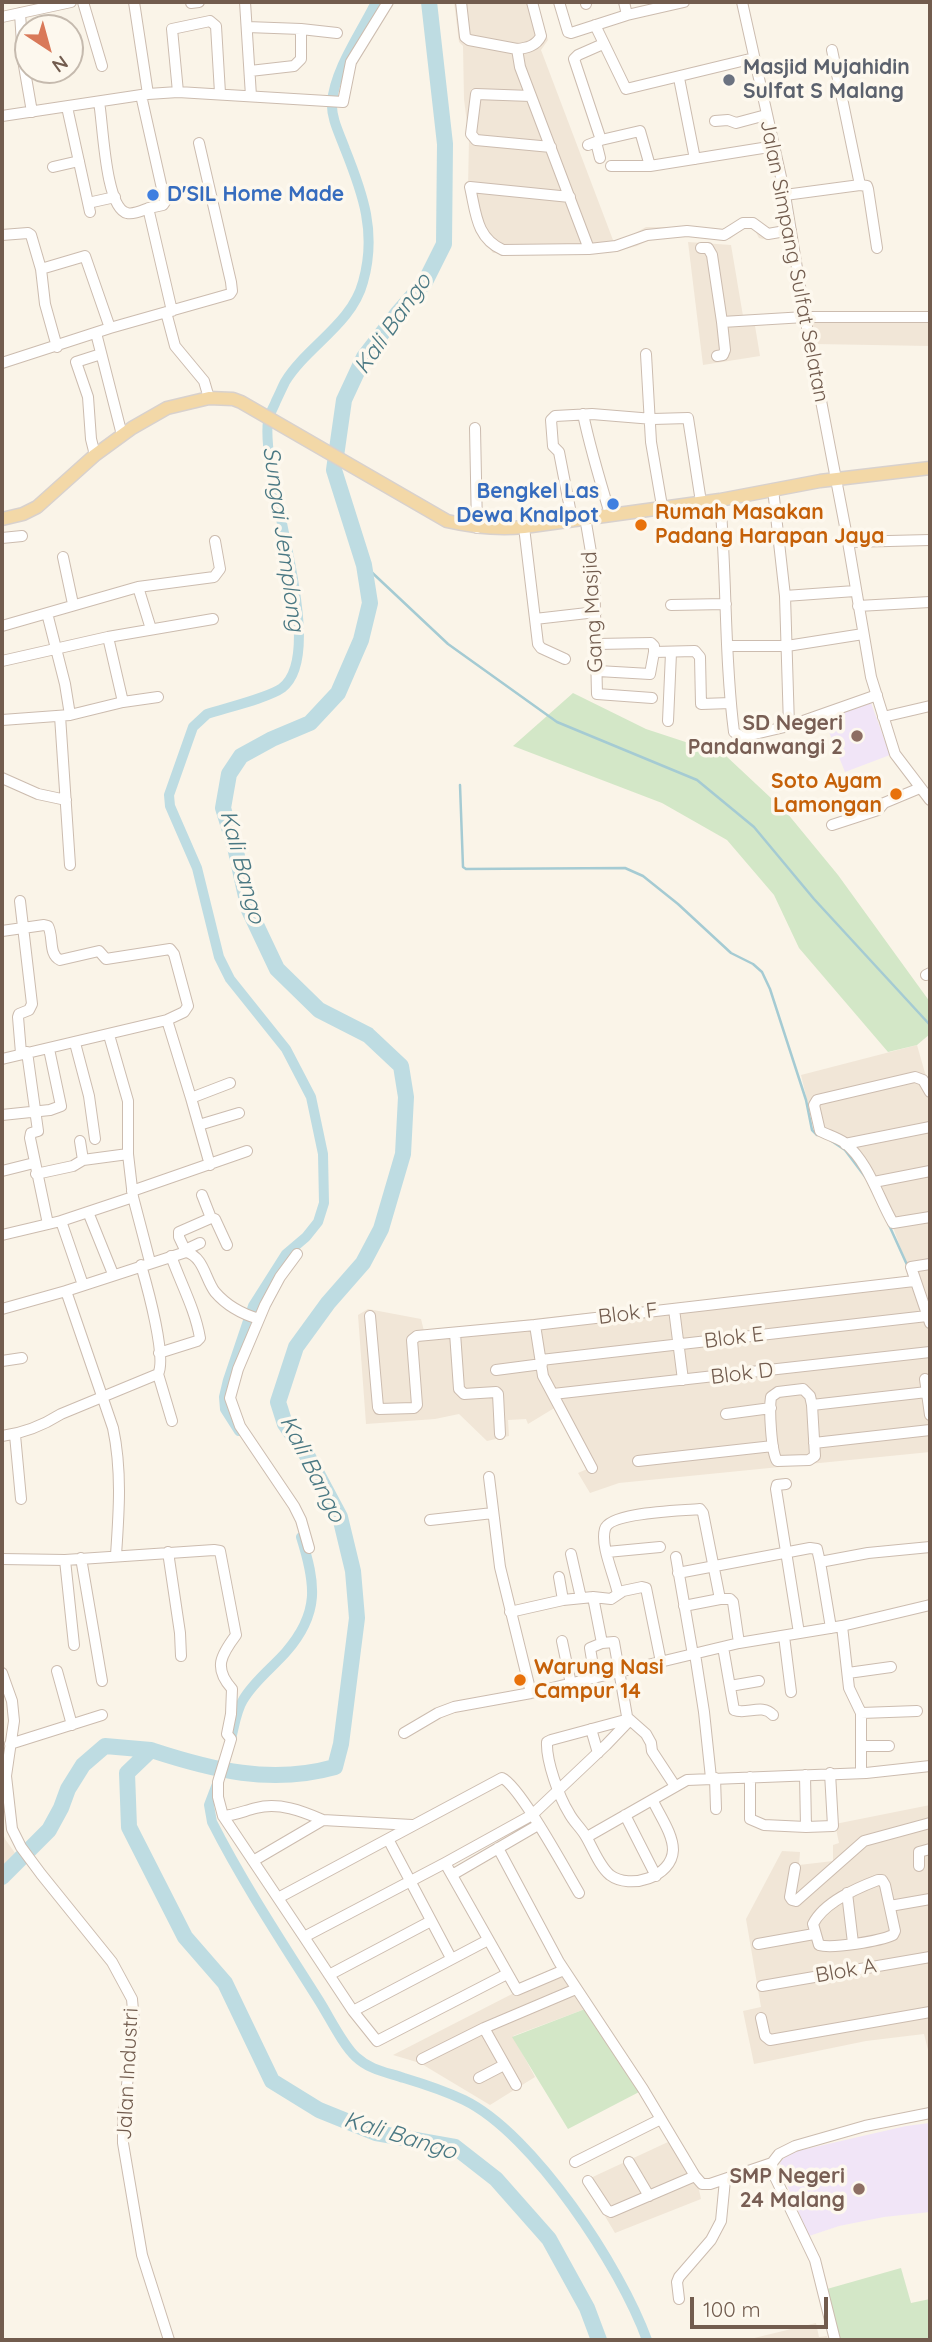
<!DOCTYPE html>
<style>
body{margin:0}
#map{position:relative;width:932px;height:2342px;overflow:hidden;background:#faf4e8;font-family:Quicksand,sans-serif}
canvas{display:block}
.frame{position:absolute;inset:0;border:4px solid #725c4e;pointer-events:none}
.north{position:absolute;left:14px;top:14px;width:70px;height:70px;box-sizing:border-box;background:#fdf8ee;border:2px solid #c5baae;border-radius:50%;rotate:144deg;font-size:19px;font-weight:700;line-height:28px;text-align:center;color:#725c4e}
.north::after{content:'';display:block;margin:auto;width:24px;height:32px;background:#d97959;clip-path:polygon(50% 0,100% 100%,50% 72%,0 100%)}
.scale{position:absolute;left:690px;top:2297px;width:138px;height:32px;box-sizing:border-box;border:4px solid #725c4e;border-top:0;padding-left:9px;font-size:21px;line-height:24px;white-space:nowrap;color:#725c4e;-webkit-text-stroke:5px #fdf8ee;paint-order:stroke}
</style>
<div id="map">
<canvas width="932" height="2342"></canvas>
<div class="frame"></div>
<div class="north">N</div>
<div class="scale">100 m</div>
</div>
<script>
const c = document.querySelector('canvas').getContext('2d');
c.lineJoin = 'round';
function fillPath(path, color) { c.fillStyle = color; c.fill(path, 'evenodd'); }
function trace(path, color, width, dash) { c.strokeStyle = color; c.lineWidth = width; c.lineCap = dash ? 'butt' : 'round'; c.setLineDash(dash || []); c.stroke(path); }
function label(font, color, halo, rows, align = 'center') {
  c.font = font + ' Quicksand,sans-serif'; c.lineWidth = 7; c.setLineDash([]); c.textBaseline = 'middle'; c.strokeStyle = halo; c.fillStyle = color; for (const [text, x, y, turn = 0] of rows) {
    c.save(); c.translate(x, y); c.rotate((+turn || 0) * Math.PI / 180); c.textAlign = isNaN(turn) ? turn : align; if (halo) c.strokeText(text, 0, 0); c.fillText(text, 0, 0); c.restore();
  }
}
const residential = new Path2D(`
 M454,2H537L548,40L541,50L613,240H623L646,227H690L722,230L737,221L787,235L763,239L759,238L753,227H746L730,239L694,236L651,239L637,246L614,252L590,254L493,253L479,233L468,187L469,140L464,99L463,46L459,42Z
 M688,242L731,245L743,316L802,321L755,326L760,356L703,365Z
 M808,312L930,314V346L815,344Z
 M917,1045L925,1073L930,1081V1452L619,1483L590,1493L578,1473L587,1469L556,1407L528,1424L526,1419L508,1420L509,1436L487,1441L459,1414L435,1419L366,1424L358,1315L368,1309L421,1319L424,1331L911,1277L894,1230L870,1181L845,1148L814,1130L801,1075Z
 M930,1805V2058L924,2034L866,2041L754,2064L743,2011L761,2007L746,1919L782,1851L800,1852L799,1865L833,1861V1845L839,1843L835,1824Z
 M2,1830L5,1839L15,1853L2,1867Z
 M561,1975L585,2009L513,2036L535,2077L490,2105L420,2063L393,2055L512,1994Z
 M668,2142L698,2185L701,2199L615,2233L584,2181Z
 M816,2323L819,2337L827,2336L828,2340H746Z`);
const education = new Path2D(`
 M870,700L890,755L845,772L823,717Z
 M930,2123V2212L884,2217L839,2226L809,2236L779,2167L781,2161L786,2156L793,2152L906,2126Z`);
const green = new Path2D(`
 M573,693L646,729L725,755L787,813L838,875L930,1002V1034L917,1045L888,1052L799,948L774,895L727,840L662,803L513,746Z
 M585,2009L641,2091L568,2129L512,2037Z
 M901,2268L911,2303L930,2299V2340H839L827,2289Z`);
const stream = new Path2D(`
 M364,565L448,644L557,722L697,780L754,827L814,899L930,1025
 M460,785L463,867L466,869L625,868L643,876L678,904L731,953L753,964L762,972L770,989L806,1100L812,1130L817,1135
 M830,1140L845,1150L866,1178
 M889,1225L908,1267`);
const canal = new Path2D(`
 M239,1431L225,1409L224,1397L228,1380L253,1306L286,1254L306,1237L318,1222L324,1203L323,1154L311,1097L286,1049L230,979L219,957L197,868L170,806L169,795L193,727L207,714C225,708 268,698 282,688C330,652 260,479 268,421C269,414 274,407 276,401C279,395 282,388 285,382C306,347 352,324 363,282C377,233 363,194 345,149C340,135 331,118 332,103C334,70 362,31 376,2
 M229,1746C234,1731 235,1713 243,1700C254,1681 272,1668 286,1652C320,1613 316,1584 301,1537
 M217,1784L209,1805L212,1822C243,1883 282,1942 318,1999C329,2016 342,2044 356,2057C370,2070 386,2072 404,2078C424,2084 445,2091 464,2100C534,2134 621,2268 647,2340`);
const river = new Path2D(`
 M429,2L445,144L444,244L425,282L397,314L364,357L344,400L334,470L364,565L370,603L361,640L338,693L310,723L272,739L241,756L229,774L223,808L235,847L249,910L277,969L319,1010L368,1035L401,1066L406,1097L403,1154L381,1229L363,1263L328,1303L296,1347L278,1402L285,1424L308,1457L340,1517L353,1571L357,1618L341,1744L335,1767C271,1785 212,1770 151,1750L127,1773L129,1827L185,1937L225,1983L272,2081L319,2110L376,2133L455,2147L496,2179L549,2239L587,2308L599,2340
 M2,1877L49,1830L61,1808L68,1789L83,1765L105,1746L151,1750`);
const minor = new Path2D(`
 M83,2L102,66
 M134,2L148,94
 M245,2L251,96
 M461,2L465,37L469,40L517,49
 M532,2L541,36C536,46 527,48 517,49L520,67L589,249L616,246L647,235L687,231L724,235L743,223H753L768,234L791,230
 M559,2L568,32L571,33L627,15L684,2
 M586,2V4
 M624,2L627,15
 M742,2L785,195L805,317L848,542L871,677L895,754L930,800
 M191,3L199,2
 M20,13L23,60L32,112
 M2,17L71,2
 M595,25L626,89L754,58
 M247,27L301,29L337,33
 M832,50L860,185L867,186L868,189L877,248
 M250,71L294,66L301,59V29
 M679,78L695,159
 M178,92L172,29L210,21L216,26L220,93
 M141,95L165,202L163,205L149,208V212L172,311
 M531,96L476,94L471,134L476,140L551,147
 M99,102C103,122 105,208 127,213C134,215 143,210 149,208
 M67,107L90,212
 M2,116L148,94L178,92L343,102L351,62L388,2
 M715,121L728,120L736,123L766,115
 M601,140L574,59L578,55L603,44
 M596,142L600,158
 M588,145L601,140L640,131L650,166
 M611,166H650L775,146
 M53,167L79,161
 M785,195L860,185
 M570,197L470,187C476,213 476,238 503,250L589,249
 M88,203L115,197
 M2,235L28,233L31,235L41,269
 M701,248H708L712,255L722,322L805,317H930
 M166,312L175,346L204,381L209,398
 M96,333L122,435
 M57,347L45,304L41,269L85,256L110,328
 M646,354L651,442L662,506
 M717,356L723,355L725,350L722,322
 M2,363L110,328L230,294L232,291L231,282L199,143
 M583,414C590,448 600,481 610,514
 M475,428L477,528
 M95,455L91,439L88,397L76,362L101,354
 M773,489L785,596L789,726
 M720,500C727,577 724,655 734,732L742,737L789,726L877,695
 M585,517L594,570L597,694L652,698
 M572,519L559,452L553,446L551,420L555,416L592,414L653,419L688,418L701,502
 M524,527L538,644L541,648L565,659
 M2,538L22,536
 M848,542L930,540
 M63,557L73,604
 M138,587L151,629
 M785,596L855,591
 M671,605L726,604
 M858,606L930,602
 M47,613L65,684L70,715
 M535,619L596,612
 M2,626L138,587L214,577L220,569L215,541
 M108,637L123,702
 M597,644L651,643L654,646V652L695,651L700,657L701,704L731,703
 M729,646H787L863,634
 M2,661L108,637L213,619
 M598,671L650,674L654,652
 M60,716L70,865
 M883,717L930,706
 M2,720L70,715L123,702L158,697
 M668,721L671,653
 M2,778L38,794L66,800
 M832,825L878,810L884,803L920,788
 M20,901L32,1004L29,1010L19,1014L18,1017L21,1053
 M2,931L44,925L48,926C54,937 48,954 60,960L99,951L106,959L170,949L174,954L188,1006L184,1012L167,1020L2,1059
 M926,975L930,973
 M167,1020L191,1098L210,1165
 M109,1035L128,1101V1154L133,1197L150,1262
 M75,1043L89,1096L95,1139
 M27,1052L38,1131L31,1133L30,1138L48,1224
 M930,1092L923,1080L915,1077L817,1100L814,1105L820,1131C828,1135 838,1138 845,1143C869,1163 878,1197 893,1223L930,1217
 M191,1098L230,1083
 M2,1115L50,1110L61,1106L49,1049
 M199,1125L239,1113
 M80,1141L83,1160
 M845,1144L930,1127
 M2,1171L34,1163
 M36,1174L73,1166L83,1160L128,1154
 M874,1182L930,1171
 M132,1191L247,1151
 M88,1212L113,1274
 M211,1218L215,1219L227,1245
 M61,1221L83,1285
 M2,1235L61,1221L133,1197
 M185,1250L200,1243
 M186,1252L179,1237V1232L211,1218L202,1195
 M297,1254L280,1277L265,1305L238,1369L230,1398L240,1426L294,1506L301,1520L309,1548
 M930,1264L911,1267L930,1323
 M66,1291L113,1428C122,1470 119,1512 116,1555
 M2,1309L66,1291L186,1252C204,1257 205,1279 215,1292C227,1306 242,1314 259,1319
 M674,1309L683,1380
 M370,1316L378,1407L379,1409L414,1408L417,1405L412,1340L417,1336L535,1325L914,1281
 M535,1325L543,1376L592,1468
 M455,1333L459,1389L464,1394L496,1392L498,1394L500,1434
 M159,1353L197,1341L200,1338C195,1309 181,1284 171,1256
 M541,1360L927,1316
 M2,1361L22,1358
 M496,1370L542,1364
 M158,1374L172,1421
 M925,1379L930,1415
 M553,1394L930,1352
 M812,1405L810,1396L803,1389L778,1392L771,1397C769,1409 771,1451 777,1461L809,1460L815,1456L812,1405L927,1392
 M726,1414L771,1408
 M15,1435L21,1499
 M2,1436C25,1433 42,1426 61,1414L158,1374C167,1358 147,1286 141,1265
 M814,1443L930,1430
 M638,1461L773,1446
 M489,1477L500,1567L531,1693
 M786,1484L777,1485L776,1489L799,1633
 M430,1520L493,1513
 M168,1552L180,1633L181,1656
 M607,1552L660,1547
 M571,1554L581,1598
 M676,1557L693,1655
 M81,1558L102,1681
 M2,1559L65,1560L214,1550L220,1551L236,1635C221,1655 213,1668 232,1689L231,1714L227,1734L231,1739L218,1782V1797L223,1816L304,1937L445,1863L532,1815L606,1745L628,1722L614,1642L602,1643L590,1648L595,1678
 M65,1560L74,1645
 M820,1562L831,1628
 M678,1573L810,1548L817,1549L820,1562L868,1553L930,1547
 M559,1577L563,1600
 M618,1594C615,1577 600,1546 605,1529C610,1512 682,1511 700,1509L703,1513L720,1599L684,1606
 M593,1597L602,1643
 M720,1599H730L733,1602L739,1643
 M510,1612L563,1600L593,1597L611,1599L623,1591L642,1587L646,1588L661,1662
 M842,1626L849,1688L861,1713V1772
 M784,1636L791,1692
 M562,1641L571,1684
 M723,1647L734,1710C747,1715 762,1703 773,1715
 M695,1654L704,1712L711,1778
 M57,1671L72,1725
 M2,1673L12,1701L14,1721L6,1776L12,1829L21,1847L41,1874L112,1962L132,1999L134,2022L123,2121V2143L142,2255L169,2340
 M848,1673L891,1667
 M730,1686L759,1681
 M861,1713L917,1711
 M591,1729L598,1753
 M404,1733L438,1713L454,1707L531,1693L739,1643L842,1626L930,1605
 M10,1744L102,1715
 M861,1746H889
 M750,1777V1819L764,1825L806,1827L805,1775
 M715,1778L716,1809
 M653,1801C660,1816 673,1834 673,1850C672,1877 630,1890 610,1875C599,1866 592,1846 585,1835C580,1827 573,1821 569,1813C559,1797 546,1761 547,1742L551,1740L629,1719L646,1734L651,1743L652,1751L675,1786
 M625,1815L656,1876
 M223,1816C235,1815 244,1811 256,1808C279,1802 302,1811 323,1820
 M806,1827L833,1826L830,1773
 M587,1837L687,1780L866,1773L930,1766
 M388,1839L502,1778C520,1786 566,1871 579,1893
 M498,1848L559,1962L643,2089L695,2176
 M253,1861L323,1820L412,1825
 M445,1863L517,1990L564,1970
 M919,1866V1852L930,1849
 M795,1868L790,1897L792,1900L796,1901L864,1841L930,1823
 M452,1875L538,1825
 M878,1880H882L885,1885L895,1931L893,1935C880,1941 832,1949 819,1945L813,1924C824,1902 857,1888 878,1880Z
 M847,1893L853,1943
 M278,1898L388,1839L451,1958
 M890,1906L930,1899
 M304,1937L353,2011L377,2041L507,1974
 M758,1944L814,1934
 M329,1975L431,1921
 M762,1986L930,1957
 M353,2011L488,1940
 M761,2018L765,2036L770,2040L930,2012
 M484,2028L516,2085
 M422,2059L484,2028L576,1989
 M479,2078L504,2065
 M575,2162L661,2119
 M629,2162L649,2196
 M588,2181L607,2210L611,2212L695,2176L702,2184H710L772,2163
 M679,2299L677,2282L679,2277L711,2240L721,2221L725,2180
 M835,2340L815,2260L774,2175L772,2163L779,2154L795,2146L865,2126L930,2113`);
const major = new Path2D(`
 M2,519L23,514L37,507L95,455L132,428L167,408L209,398L233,399L241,402L447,521C473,527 497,530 524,527L720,500L820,481L930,468`);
const markers = [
 [729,80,7,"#6b7280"],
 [153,195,7,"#3f7fe0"],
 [613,504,7,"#3f7fe0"],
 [641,525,7,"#e8710a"],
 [857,736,7,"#8d6e63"],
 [896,794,7,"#e8710a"],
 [520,1680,7,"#e8710a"],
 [859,2189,7,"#8d6e63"]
];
const worshipNames = [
 ["Masjid Mujahidin",743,68],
 ["Sulfat S Malang",743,92]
];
const shopNames = [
 ["D'SIL Home Made",167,195],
 ["Bengkel Las",599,492,"right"],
 ["Dewa Knalpot",599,516,"right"]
];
const streetNames = [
 ["Jalan Simpang Sulfat Selatan",794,261,79],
 ["Gang Masjid",593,612,-93],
 ["Blok F",628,1314,-7],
 ["Blok E",734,1338,-7],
 ["Blok D",742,1374,-7],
 ["Blok A",846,1971,-10],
 ["Jalan Industri",128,2074,-87]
];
const foodNames = [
 ["Rumah Masakan",655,513],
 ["Padang Harapan Jaya",655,537],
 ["Soto Ayam",882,782,"right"],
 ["Lamongan",882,806,"right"],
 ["Warung Nasi",534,1668],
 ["Campur 14",534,1692]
];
const educationNames = [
 ["SD Negeri",843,724],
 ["Pandanwangi 2",843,748],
 ["SMP Negeri",845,2177],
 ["24 Malang",845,2201]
];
const waterNames = [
 ["Kali Bango",393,324,-55],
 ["Sungai Jemplong",283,539,82],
 ["Kali Bango",242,867,75],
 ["Kali Bango",312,1469,63],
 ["Kali Bango",400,2136,17]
];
fillPath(residential, '#f1e6d7');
fillPath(education, '#f1e5f7');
fillPath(green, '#d3e7c7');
trace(stream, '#a5cbd3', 2.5);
trace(canal, '#bedce2', 10);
trace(river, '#bedce2', 16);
trace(minor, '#ccbcaf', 12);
trace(major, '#d8d1cd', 15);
trace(minor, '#fff', 10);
trace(major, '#f3d8a7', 12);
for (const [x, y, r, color] of markers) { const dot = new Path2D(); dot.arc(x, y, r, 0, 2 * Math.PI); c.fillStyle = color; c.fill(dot); trace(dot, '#fdf8ee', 2.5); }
label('bold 21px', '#5b616d', '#fdf8ee', worshipNames, 'left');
label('bold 21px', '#366cbe', '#fdf8ee', shopNames, 'left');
label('21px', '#725c4e', '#fdf8ee', streetNames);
label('bold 21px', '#c56008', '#fdf8ee', foodNames, 'left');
label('bold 21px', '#785e54', '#fdf8ee', educationNames, 'right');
label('italic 23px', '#4a7883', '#fdf8ee', waterNames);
</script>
